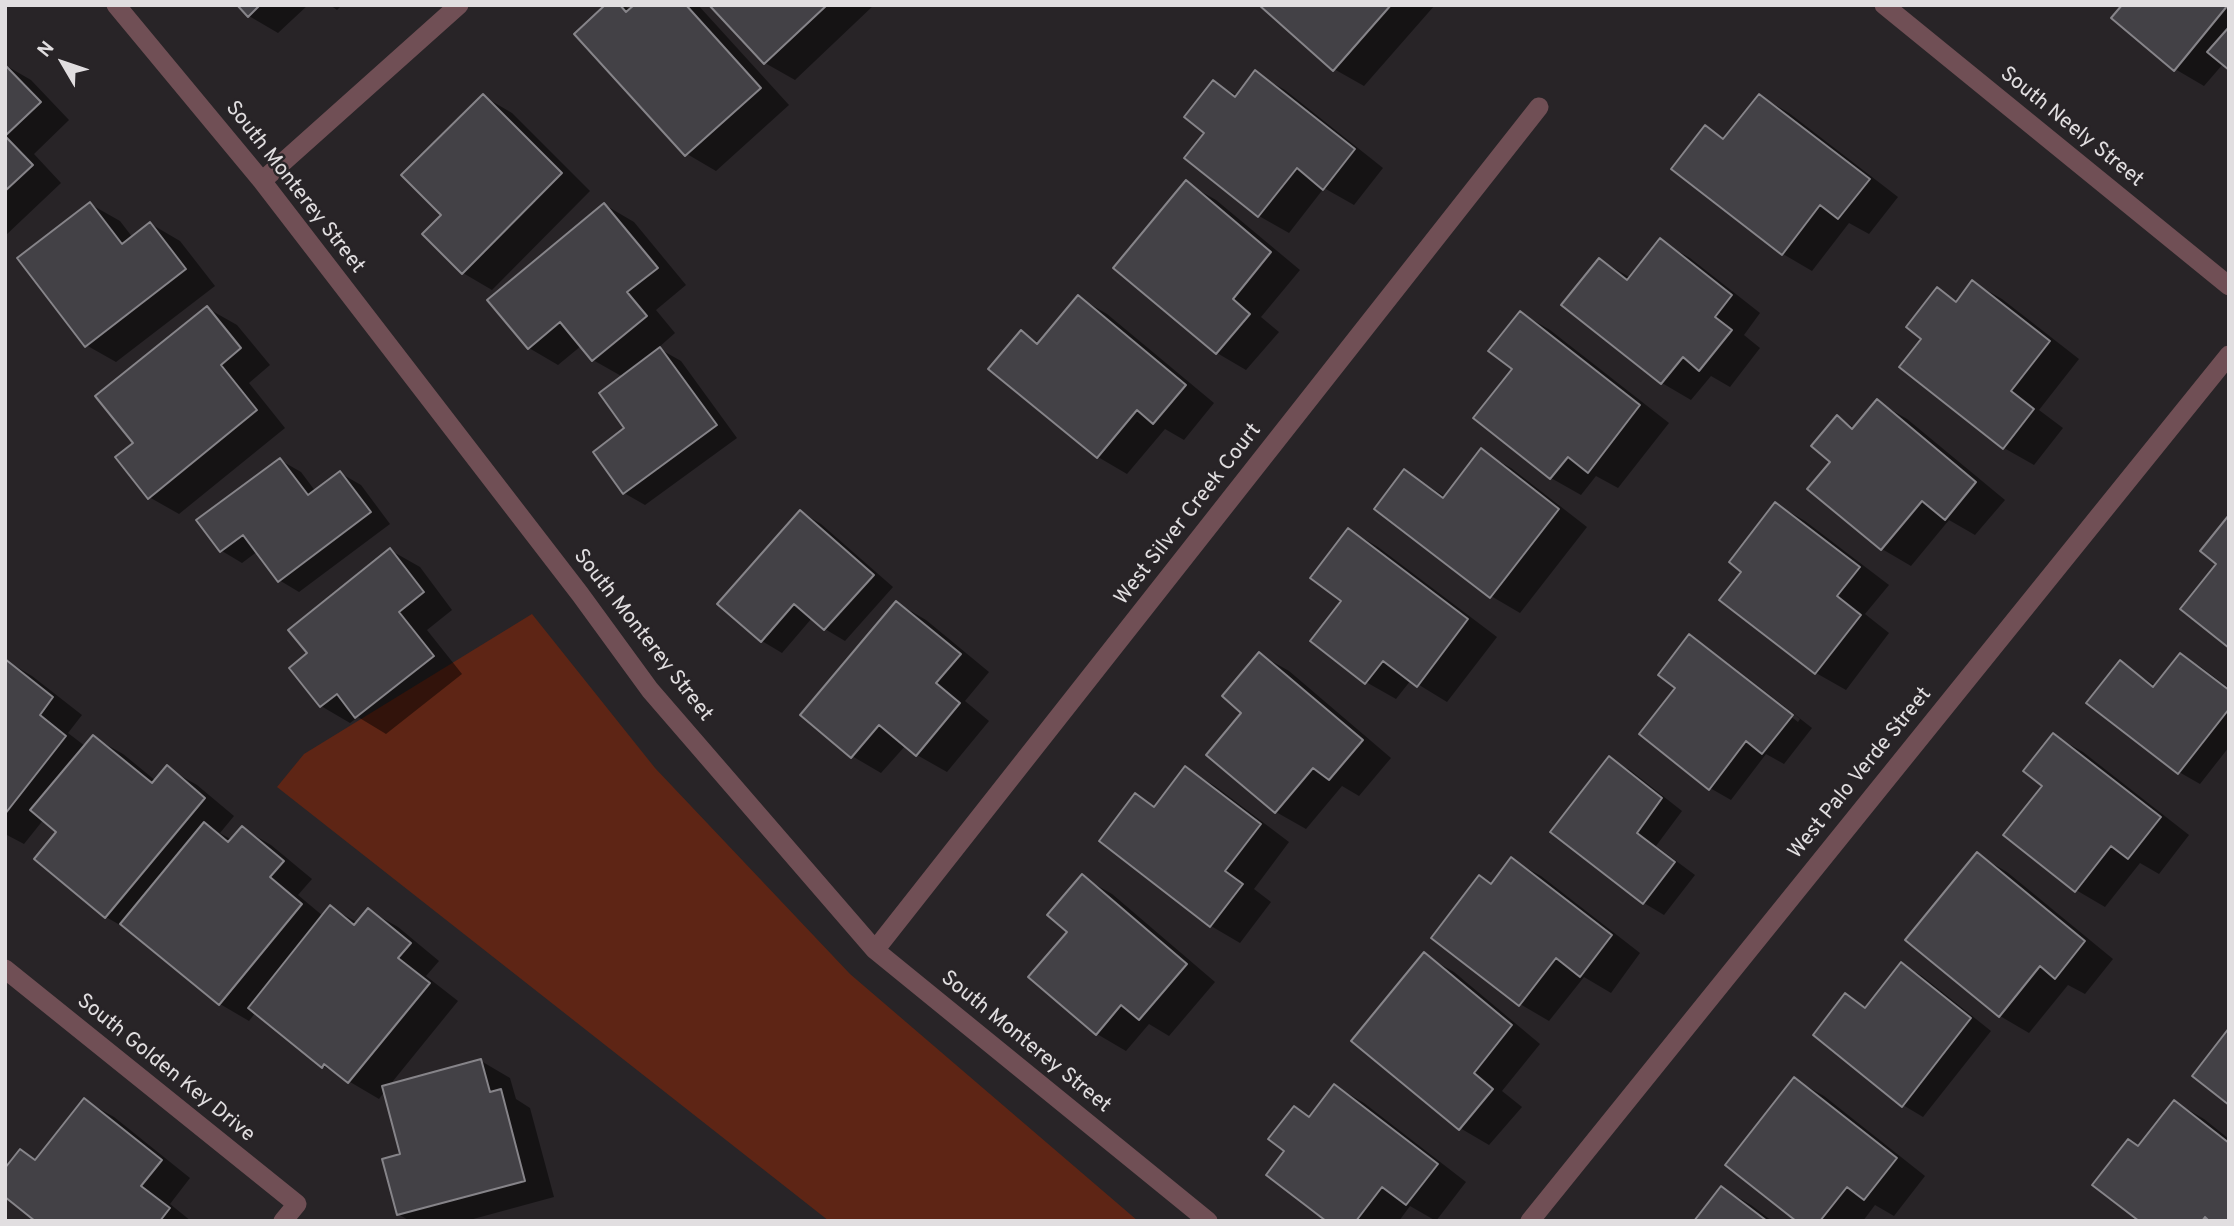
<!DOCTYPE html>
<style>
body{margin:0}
#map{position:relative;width:2234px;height:1226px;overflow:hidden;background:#282427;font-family:Overpass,sans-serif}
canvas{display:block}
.frame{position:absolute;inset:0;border:7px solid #e1dee0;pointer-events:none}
.north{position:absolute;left:28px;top:28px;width:70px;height:70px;-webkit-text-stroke:5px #282427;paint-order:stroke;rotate:309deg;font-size:19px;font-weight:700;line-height:28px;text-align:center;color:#e1dee0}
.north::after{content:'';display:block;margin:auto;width:24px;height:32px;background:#e1dee0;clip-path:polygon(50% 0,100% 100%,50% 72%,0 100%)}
</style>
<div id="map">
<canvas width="2234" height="1226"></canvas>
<div class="frame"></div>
<div class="north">N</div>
</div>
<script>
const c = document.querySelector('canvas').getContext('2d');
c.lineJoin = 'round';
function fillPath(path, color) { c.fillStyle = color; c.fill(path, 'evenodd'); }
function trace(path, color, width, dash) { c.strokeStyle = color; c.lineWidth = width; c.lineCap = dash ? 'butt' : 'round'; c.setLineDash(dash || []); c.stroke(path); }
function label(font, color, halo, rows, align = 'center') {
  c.font = font + ' Overpass,sans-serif'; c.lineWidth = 5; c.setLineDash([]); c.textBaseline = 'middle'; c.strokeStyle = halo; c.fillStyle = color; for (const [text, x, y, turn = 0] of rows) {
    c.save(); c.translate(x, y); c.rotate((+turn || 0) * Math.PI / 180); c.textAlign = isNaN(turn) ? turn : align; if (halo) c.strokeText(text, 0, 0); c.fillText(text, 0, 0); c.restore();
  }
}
const green = new Path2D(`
 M532,614L655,768L850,974L1138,1221H829L277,787L304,754Z`);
const shadow = new Path2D(`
 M240,5H308L278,33L249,16Z
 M330,5H342L337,10Z
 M608,5H622L631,10L637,5H698L789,105L716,171L687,154Z
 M711,5H874L795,80L765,63Z
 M1261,5H1435L1364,86L1334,69Z
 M2124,5H2229V68L2223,64L2204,86L2175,69Z
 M5,65L31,80L69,120L34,154L61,183L5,236Z
 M1255,73L1285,90L1383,168L1354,205L1324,188L1289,233L1259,216L1186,158L1207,133L1213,82L1238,96Z
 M483,96L512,113L590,191L492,290L463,273L444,215Z
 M1760,96L1789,113L1898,197L1869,234L1849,223L1812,271L1783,254L1674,169L1705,127L1726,139Z
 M1186,183L1216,200L1300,270L1261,317L1279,332L1246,370L1217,353Z
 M90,204L120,221L133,238L151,224L180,241L215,286L116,362L86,345Z
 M605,205L634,222L686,285L656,310L675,333L658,348L681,361L737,438L645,505L624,493L595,452L627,428L623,377L593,360L581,346L558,365L529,348Z
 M1660,241L1690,258L1760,313L1744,335L1760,348L1730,387L1711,376L1691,400L1662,383L1600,260L1631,278Z
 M1972,282L2002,299L2079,359L2039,410L2063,428L2034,465L2004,448L1902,367L1923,339L1937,290L1958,301Z
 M1078,297L1107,314L1214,403L1184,440L1165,429L1127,474L1098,457L1021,333L1040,343Z
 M207,308L237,325L270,365L249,383L285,428L179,514L149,497L135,443Z
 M1521,313L1550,330L1669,423L1618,488L1596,476L1581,495L1551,478L1475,418L1514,368Z
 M1878,402L1907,419L2005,500L1975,535L1949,520L1911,566L1882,549L1837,417L1855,428Z
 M1481,451L1511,468L1587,527L1520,613L1491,596L1405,472L1446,497Z
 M280,460L301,472L316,492L340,473L361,485L390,524L299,592L279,580L258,551L242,563L222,551L199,520Z
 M1776,504L1805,521L1889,585L1865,614L1889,633L1846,690L1816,673L1722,600L1743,572Z
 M801,512L821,524L893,587L845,641L825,629L812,618L782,653L762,641Z
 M1349,530L1378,547L1497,637L1447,702L1411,680L1396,699L1366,682L1312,641L1344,601Z
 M390,550L420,567L452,610L427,630L462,674L386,734L358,717L350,723L321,706L309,654Z
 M897,603L926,620L989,672L965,701L989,721L947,772L917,755L906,745L881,773L852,756Z
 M1690,637L1707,647V651L1798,722L1800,719L1710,648L1812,728L1784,764L1766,754L1731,800L1710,788L1641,734L1678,687Z
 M1259,654L1289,671L1391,758L1359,796L1342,786L1306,829L1276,812L1208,755L1243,713Z
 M2180,655L2201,667L2229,688V747L2200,784L2179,772L2120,663L2156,686Z
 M5,660L32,676L82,715L68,733L85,746L93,737L123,754L156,781L167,768L197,785L234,816L220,833L232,840L242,828L271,845L312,879L298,895L323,916L330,907L358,923L368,910L398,927L439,961L426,976L458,1001L389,1086L481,1061L510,1078L516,1099L530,1108L554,1197L466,1221H410L398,1214L402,1155L385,1091L379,1099L323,1066L256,1012L249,1021L220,1004L134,933L106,917L58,832L44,819L24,844L5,834Z
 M2053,735L2083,752L2189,835L2159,874L2140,863L2105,907L2076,890L2044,785Z
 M1609,759L1630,770L1682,811L1656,846L1695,875L1664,915L1644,903Z
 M1186,769L1215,786L1289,842L1254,889L1271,902L1240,943L1211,926L1136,795L1156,807Z
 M1978,855L2007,872L2113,959L2085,994L2068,985L2029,1033L2000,1016Z
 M1512,860L1541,876L1640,953L1611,993L1584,977L1549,1021L1520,1004L1480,877L1493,885Z
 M1082,877L1112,894L1215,982L1169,1036L1149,1024L1126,1051L1097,1034L1069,932Z
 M1424,955L1454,972L1540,1044L1502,1091L1522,1107L1489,1145L1460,1128Z
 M1902,964L1922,976L1991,1031L1923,1117L1903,1105L1846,996L1867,1008Z
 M1794,1079L1824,1096L1925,1176L1894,1216L1875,1205L1863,1221H1798Z
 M1335,1086L1364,1103L1466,1182L1436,1221L1410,1206L1399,1221H1329L1287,1151L1295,1108L1311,1117Z
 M84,1100L114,1117L190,1178L170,1204L191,1221H38L20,1151L36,1161Z
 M2175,1102L2204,1119L2229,1139V1221H2142L2140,1147Z
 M1722,1188L1751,1205L1772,1221H1697Z`);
const building = new Path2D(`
 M237,5H260L248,17Z
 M605,5H620L626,12L634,5H686L761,88L685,156L574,34Z
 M709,5H827L764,64Z
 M1259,5H1391L1333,71Z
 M2122,5H2228L2174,71L2111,18Z
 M2229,27V70L2207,52Z
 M5,65L41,102L5,136L33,165L5,191Z
 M1255,70L1355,149L1323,190L1297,168L1258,217L1184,158L1204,133L1184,117L1213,80L1235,97Z
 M483,94L562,173L462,274L422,234L441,215L401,175Z
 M1759,94L1870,179L1838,219L1820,205L1782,255L1671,169L1705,125L1723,139Z
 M1186,180L1271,252L1233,299L1250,314L1216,354L1113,268Z
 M90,202L122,244L150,222L186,269L85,347L17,258Z
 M604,203L658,268L627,292L647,316L592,361L560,322L528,349L487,300Z
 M1660,238L1732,295L1715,317L1732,330L1699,371L1683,357L1661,384L1561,305L1599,258L1627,280Z
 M1972,280L2050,341L2011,391L2034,409L2003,449L1899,367L1921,339L1906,327L1937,287L1956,302Z
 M1078,295L1186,385L1153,424L1137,410L1097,458L988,369L1021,330L1037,344Z
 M207,306L241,348L221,365L257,410L148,499L115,457L133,443L95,396Z
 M1520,311L1640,405L1588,473L1568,457L1550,479L1473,418L1512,369L1488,351Z
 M660,347L717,425L623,494L593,452L624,428L599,393Z
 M1877,399L1976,482L1945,520L1922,501L1881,550L1807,489L1830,462L1811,446L1837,415L1852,429Z
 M1481,448L1559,509L1490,598L1374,509L1404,469L1443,498Z
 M280,458L308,495L340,471L371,512L278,582L243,535L220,552L196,520Z
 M1775,502L1860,567L1837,596L1861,615L1815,674L1719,600L1741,572L1729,562Z
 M800,510L874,575L824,630L794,604L761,642L717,604Z
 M2229,515V648L2180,609L2216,564L2200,551Z
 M1348,528L1468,619L1417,687L1383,661L1365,684L1310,641L1341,601L1310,578Z
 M390,548L424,592L399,612L434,656L355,718L337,694L320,707L289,668L307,653L288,630Z
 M896,601L961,654L936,683L960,703L916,756L879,725L851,758L800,715Z
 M1689,634L1793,715L1762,754L1746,741L1709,790L1639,734L1675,688L1658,675Z
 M1259,652L1363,740L1329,780L1313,768L1275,813L1206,755L1241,713L1222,696Z
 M2180,653L2229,690V709L2178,774L2086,703L2120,660L2153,687Z
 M5,659L53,697L40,715L66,736L5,814Z
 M2053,733L2161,817L2128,859L2111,846L2075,892L2003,835L2042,786L2023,771Z
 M93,735L152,783L167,765L205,798L105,918L34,859L56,832L30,810Z
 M1609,756L1662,798L1637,833L1675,862L1643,904L1550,832Z
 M1185,766L1261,824L1225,871L1243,884L1210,927L1099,841L1135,793L1154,807Z
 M204,822L228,842L242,826L284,861L270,877L302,904L219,1005L120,924Z
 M1977,852L2085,941L2055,979L2040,966L1999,1017L1905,940Z
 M1511,857L1612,935L1580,977L1556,958L1519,1006L1431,938L1479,875L1491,884Z
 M1082,874L1187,964L1139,1020L1121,1005L1096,1035L1028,977L1067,932L1047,915Z
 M330,905L354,925L368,908L411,943L398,958L430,983L348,1083L324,1064L322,1068L248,1008Z
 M1424,952L1512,1025L1474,1073L1493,1089L1459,1130L1351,1041Z
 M1901,962L1971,1018L1902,1107L1813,1035L1845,993L1865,1008Z
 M2229,1028V1105L2192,1076Z
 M481,1059L490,1092L501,1089L525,1181L397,1215L382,1159L400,1154L382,1086Z
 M1794,1077L1897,1158L1864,1200L1847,1187L1820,1221H1796L1725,1165Z
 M1334,1084L1438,1164L1406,1205L1382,1187L1356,1221H1326L1266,1175L1284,1151L1268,1139L1294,1106L1309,1117Z
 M84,1098L162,1160L141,1186L170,1208L160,1221H35L5,1197V1168L20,1149L35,1160Z
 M2174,1100L2229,1143V1218L2227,1221H2209L2205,1217L2202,1221H2139L2092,1185L2128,1139L2138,1146Z
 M1721,1186L1767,1221H1694Z`);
const minor = new Path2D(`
 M116,5L262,181L580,594L650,690L875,950L1208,1221
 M262,181L459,5
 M875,950L1539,107
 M5,969L297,1204L283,1221
 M1530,1221L2229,355`);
const tertiary = new Path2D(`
 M1884,5L2229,286`);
const streetNames = [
 ["South Neely Street",2071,128,39],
 ["South Monterey Street",294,188,52],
 ["West Silver Creek Court",1189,515,-52],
 ["South Monterey Street",642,636,52],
 ["West Palo Verde Street",1861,774,-51],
 ["South Monterey Street",1025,1043,39],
 ["South Golden Key Drive",165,1069,39]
];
fillPath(green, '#5e2515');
fillPath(shadow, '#0007');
fillPath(building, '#434146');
trace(building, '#868489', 2);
trace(minor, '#704f55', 19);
trace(tertiary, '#704f55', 19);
label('21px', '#e1dee0', '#282427', streetNames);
</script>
